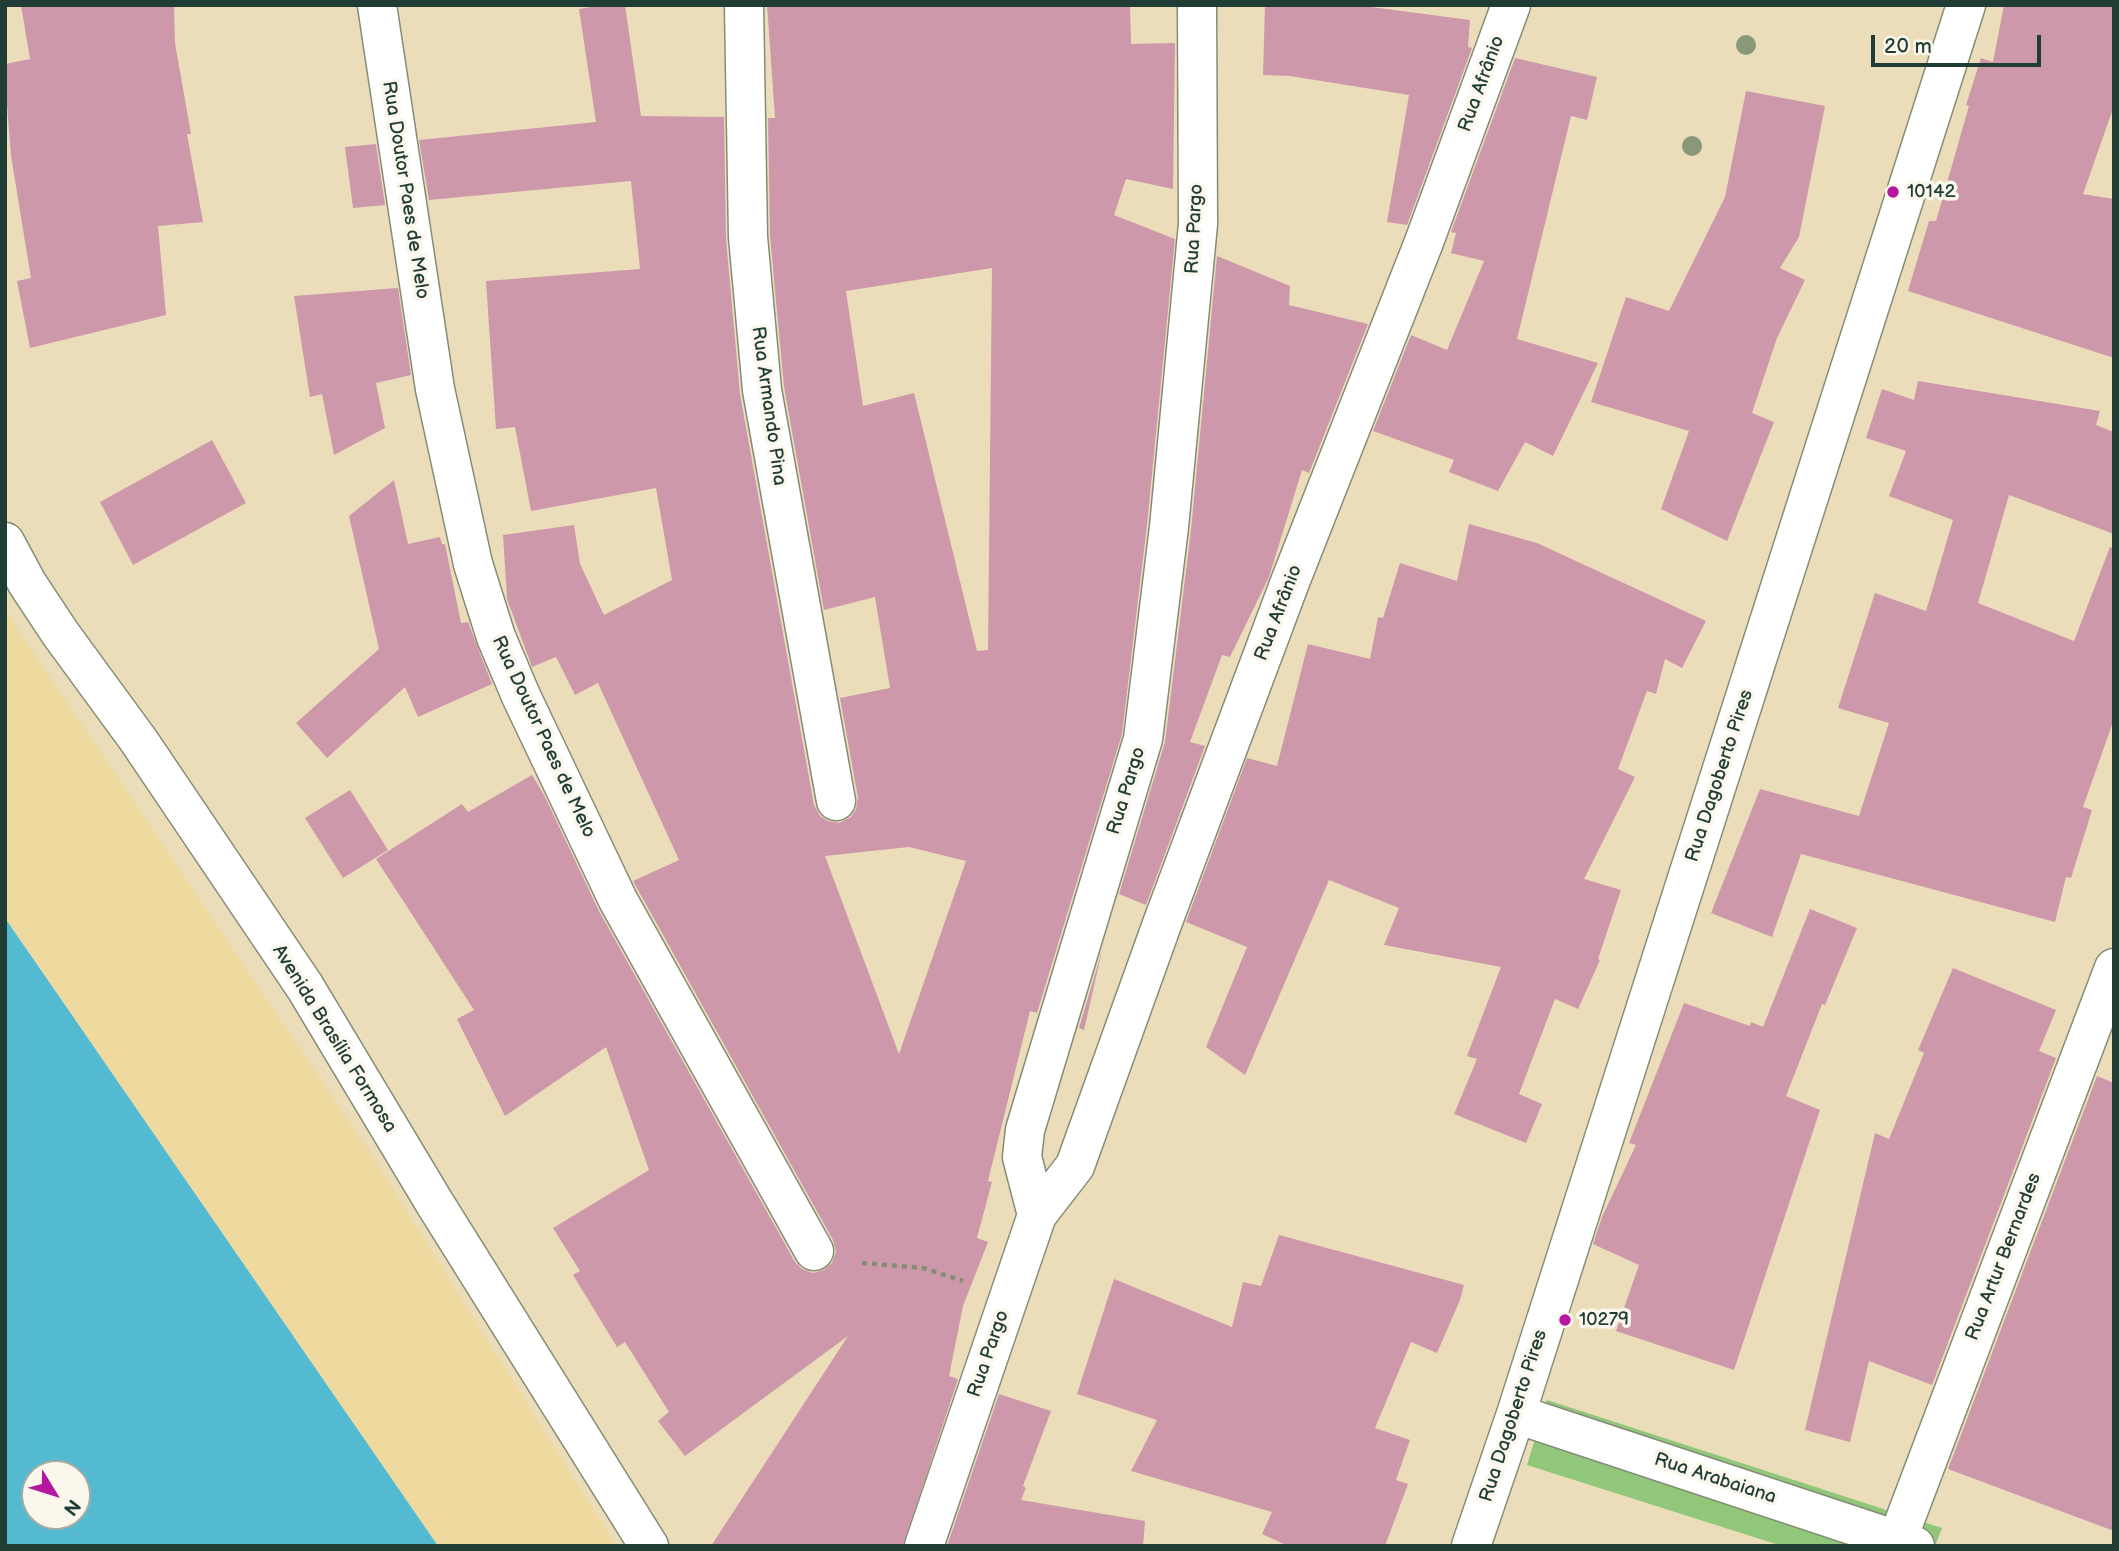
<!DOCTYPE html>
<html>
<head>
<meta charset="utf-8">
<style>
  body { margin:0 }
  #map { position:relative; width:2119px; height:1551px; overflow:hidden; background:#ebddb9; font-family:"Balsamiq Sans",sans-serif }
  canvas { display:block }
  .frame { position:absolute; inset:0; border:7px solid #1f3d34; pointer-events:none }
  .north { position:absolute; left:21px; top:1460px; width:70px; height:70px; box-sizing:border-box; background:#fbf7ec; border:2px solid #a3ada2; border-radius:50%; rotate:128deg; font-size:19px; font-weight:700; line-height:28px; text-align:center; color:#1f3d34 }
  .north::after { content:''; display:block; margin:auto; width:24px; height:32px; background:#b5179e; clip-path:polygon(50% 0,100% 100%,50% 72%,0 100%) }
  .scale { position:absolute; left:1871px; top:35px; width:170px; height:32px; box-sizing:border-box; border:4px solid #1f3d34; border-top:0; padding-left:9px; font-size:21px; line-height:24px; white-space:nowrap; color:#1f3d34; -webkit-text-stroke:5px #fbf7ec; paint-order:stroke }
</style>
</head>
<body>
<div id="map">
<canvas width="2119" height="1551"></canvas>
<div class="frame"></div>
<div class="north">N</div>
<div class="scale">20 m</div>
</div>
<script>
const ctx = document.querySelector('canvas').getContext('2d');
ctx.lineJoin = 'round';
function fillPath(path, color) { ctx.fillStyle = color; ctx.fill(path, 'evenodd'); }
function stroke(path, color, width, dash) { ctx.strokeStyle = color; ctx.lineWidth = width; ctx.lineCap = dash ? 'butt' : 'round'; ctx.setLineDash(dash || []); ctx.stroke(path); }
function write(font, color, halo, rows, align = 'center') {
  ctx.font = font + ' "Balsamiq Sans",sans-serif'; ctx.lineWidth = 7; ctx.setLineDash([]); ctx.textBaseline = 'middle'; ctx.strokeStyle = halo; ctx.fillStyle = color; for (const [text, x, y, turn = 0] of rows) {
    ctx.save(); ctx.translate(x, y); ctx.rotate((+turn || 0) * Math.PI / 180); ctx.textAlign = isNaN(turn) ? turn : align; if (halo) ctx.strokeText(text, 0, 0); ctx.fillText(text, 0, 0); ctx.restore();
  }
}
const green = new Path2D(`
  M1547,1400L1942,1528L1935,1546H1782L1527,1465Z`);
const sand = new Path2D(`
  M5,610L367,1148L616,1546H438L5,917Z`);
const water = new Path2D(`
  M5,918L438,1546H5ZM35,1474H77V1516H35Z`);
const building = new Path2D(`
  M21,5H174L175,43L191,134H187L203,222L158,226L166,315L30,348L17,281L31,278L11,156L5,78V64L30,59Z
  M603,5H625L641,116L724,117L726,239L740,394L814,805L820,816L828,821L839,823L851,817L856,809L858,798L840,698L890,688L875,597L824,610L784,387L770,236L768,118H775L767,5H1130L1131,44L1175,43L1173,189L1126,179L1114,215L1175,239L1147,525L1122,734L1037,1013L1030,1011L988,1181L992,1182L977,1238L988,1242L963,1306L949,1376L958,1379L903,1546H711L848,1336L685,1456L658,1421L669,1412L625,1342L617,1347L573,1275L580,1271L553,1228L649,1170L606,1047L505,1116L457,1019L474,1010L376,859L462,804L468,812L532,775L544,795L599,911L795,1262L802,1269L813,1273L824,1270L832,1263L836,1252L833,1240L633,881L679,860L598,683L575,695L556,657L532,667L507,599L503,535L574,525L580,564L604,615L672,580L656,488L531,511L515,427L496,429L486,281L640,269L631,181L429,200L419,140L596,122L579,9ZM992,268L988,650L977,651L914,393L863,406L846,291ZM909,847L966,861L899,1054L825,856Z
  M1265,5H1356L1470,20L1468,47L1472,48L1407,225L1387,222L1409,95L1290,76L1263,75Z
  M2004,5H2114V106L2083,194L2114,199V358L1908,291L1929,221H1936L1969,106L1966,105L1981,58L1993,62Z
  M1515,58L1597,77L1587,120L1571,116L1517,339L1598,363L1553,456L1525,442L1498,491L1449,472L1454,460L1373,431L1411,335L1447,350L1484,261L1451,253L1456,233L1451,232Z
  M1746,91L1825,106L1799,237L1780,268L1805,280L1777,338L1752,413L1774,422L1727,541L1661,509L1689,431L1591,402L1626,297L1669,311L1725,197Z
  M376,144L385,205L353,208L345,147Z
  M1217,256L1290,286L1289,305L1368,324L1309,473L1302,470L1269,577L1230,657L1222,655L1190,742L1205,746L1146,905L1119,894L1165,742L1191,530Z
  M398,288L411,375L376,383L385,428L334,455L322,394L310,397L294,296Z
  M1918,381L2100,411L2096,425L2114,432V534L2009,495L1978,603L2074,641L2110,547L2114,548V719L2083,807L2092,810L2071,878L2066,877L2055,922L1801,854L1772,937L1711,913L1760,789L1859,816L1889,723L1838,708L1875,593L1926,611L1953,520L1889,496L1906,451L1866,438L1882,389L1914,400Z
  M212,440L246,503L133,565L100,502Z
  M394,480L408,544L440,537L442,544H445L461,623L468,622L492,684L418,717L405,687L327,758L296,723L379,649L349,516Z
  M1469,524L1537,543L1706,621L1682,668L1665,659L1656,694L1647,691L1618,769L1635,777L1584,879L1621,890L1598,959L1600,960L1578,1009L1555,999L1519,1094L1542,1104L1526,1143L1454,1114L1477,1059L1467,1056L1501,967L1384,945L1399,908L1329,880L1245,1075L1206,1047L1247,947L1186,922L1247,758L1277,766L1308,644L1370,659L1378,617L1383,618L1400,563L1457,581Z
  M350,790L388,850L343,878L305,818Z
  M1810,909L1857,928L1825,1005L1822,1004L1786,1096L1820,1110L1734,1370L1616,1331L1639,1265L1593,1244L1602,1217L1636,1145L1629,1143L1684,1003L1750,1026L1751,1022L1763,1027Z
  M1102,951L1084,1030L1079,1028Z
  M1953,968L2056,1010L2039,1051L2056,1058L1932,1385L1869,1361L1850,1442L1805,1430L1875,1133L1889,1139L1924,1053L1918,1050Z
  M2097,1076L2114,1083V1531L1948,1469Z
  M1279,1235L1464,1285L1460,1300L1437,1353L1411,1342L1375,1428L1410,1440L1396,1480L1408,1484L1385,1546H1288L1262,1534L1272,1512L1131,1471L1157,1420L1077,1394L1114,1279L1232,1327L1243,1282L1261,1286Z
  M999,1394L1051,1411L1023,1486L1026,1488L1021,1500L1145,1521L1143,1546H947Z`);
const path = new Path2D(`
  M862,1263L923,1268L963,1281`);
const minor = new Path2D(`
  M377,5L435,389L473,564L496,637L521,696L618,900L814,1251
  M744,5L748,237L762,390L836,801
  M5,542L27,583L60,633L139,741L305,987L434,1202L649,1546
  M1037,1215L1075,1166L1162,924L1290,582L1424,242L1511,5
  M1516,1414L1915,1546
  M924,1546L1037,1215L1022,1157L1025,1130L1143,739L1169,527L1198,224L1197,5
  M1471,1546L1516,1414L1966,5
  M1895,1546L2114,968`);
const trees = [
  [1746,45],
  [1692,146]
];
const markers = [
  [1893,192,7,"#b5179e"],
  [1565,1320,7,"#b5179e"]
];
const streetNames = [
  ["Rua Afrânio",1482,84,-70],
  ["Rua Doutor Paes de Melo",405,190,81],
  ["Rua Pargo",1195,229,-87],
  ["Rua Armando Pina",768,406,82],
  ["Rua Afrânio",1279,613,-69],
  ["Rua Doutor Paes de Melo",543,737,65],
  ["Rua Dagoberto Pires",1720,776,-72],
  ["Rua Pargo",1127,791,-73],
  ["Avenida Brasília Formosa",334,1039,58],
  ["Rua Artur Bernardes",2004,1257,-69],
  ["Rua Pargo",989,1354,-71],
  ["Rua Dagoberto Pires",1514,1416,-72],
  ["Rua Arabaiana",1715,1479,18]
];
const poiNames = [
  ["10142",1907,192],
  ["10279",1579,1320]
];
fillPath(green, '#90c77a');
fillPath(sand, '#eeda9e');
fillPath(water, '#54bad2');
fillPath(building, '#ce98ab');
stroke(minor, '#858d76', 41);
stroke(path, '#858d76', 4.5, [5, 5]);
stroke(minor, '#fff', 38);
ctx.fillStyle = '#8a987a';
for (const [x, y] of trees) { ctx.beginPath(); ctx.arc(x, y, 10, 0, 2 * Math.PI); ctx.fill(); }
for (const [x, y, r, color] of markers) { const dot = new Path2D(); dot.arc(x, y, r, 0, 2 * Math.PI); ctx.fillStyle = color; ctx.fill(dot); stroke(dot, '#fbf7ec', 2.5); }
write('19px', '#1f3d34', '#fbf7ec', streetNames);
write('19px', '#1f3d34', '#fbf7ec', poiNames, 'left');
</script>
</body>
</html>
